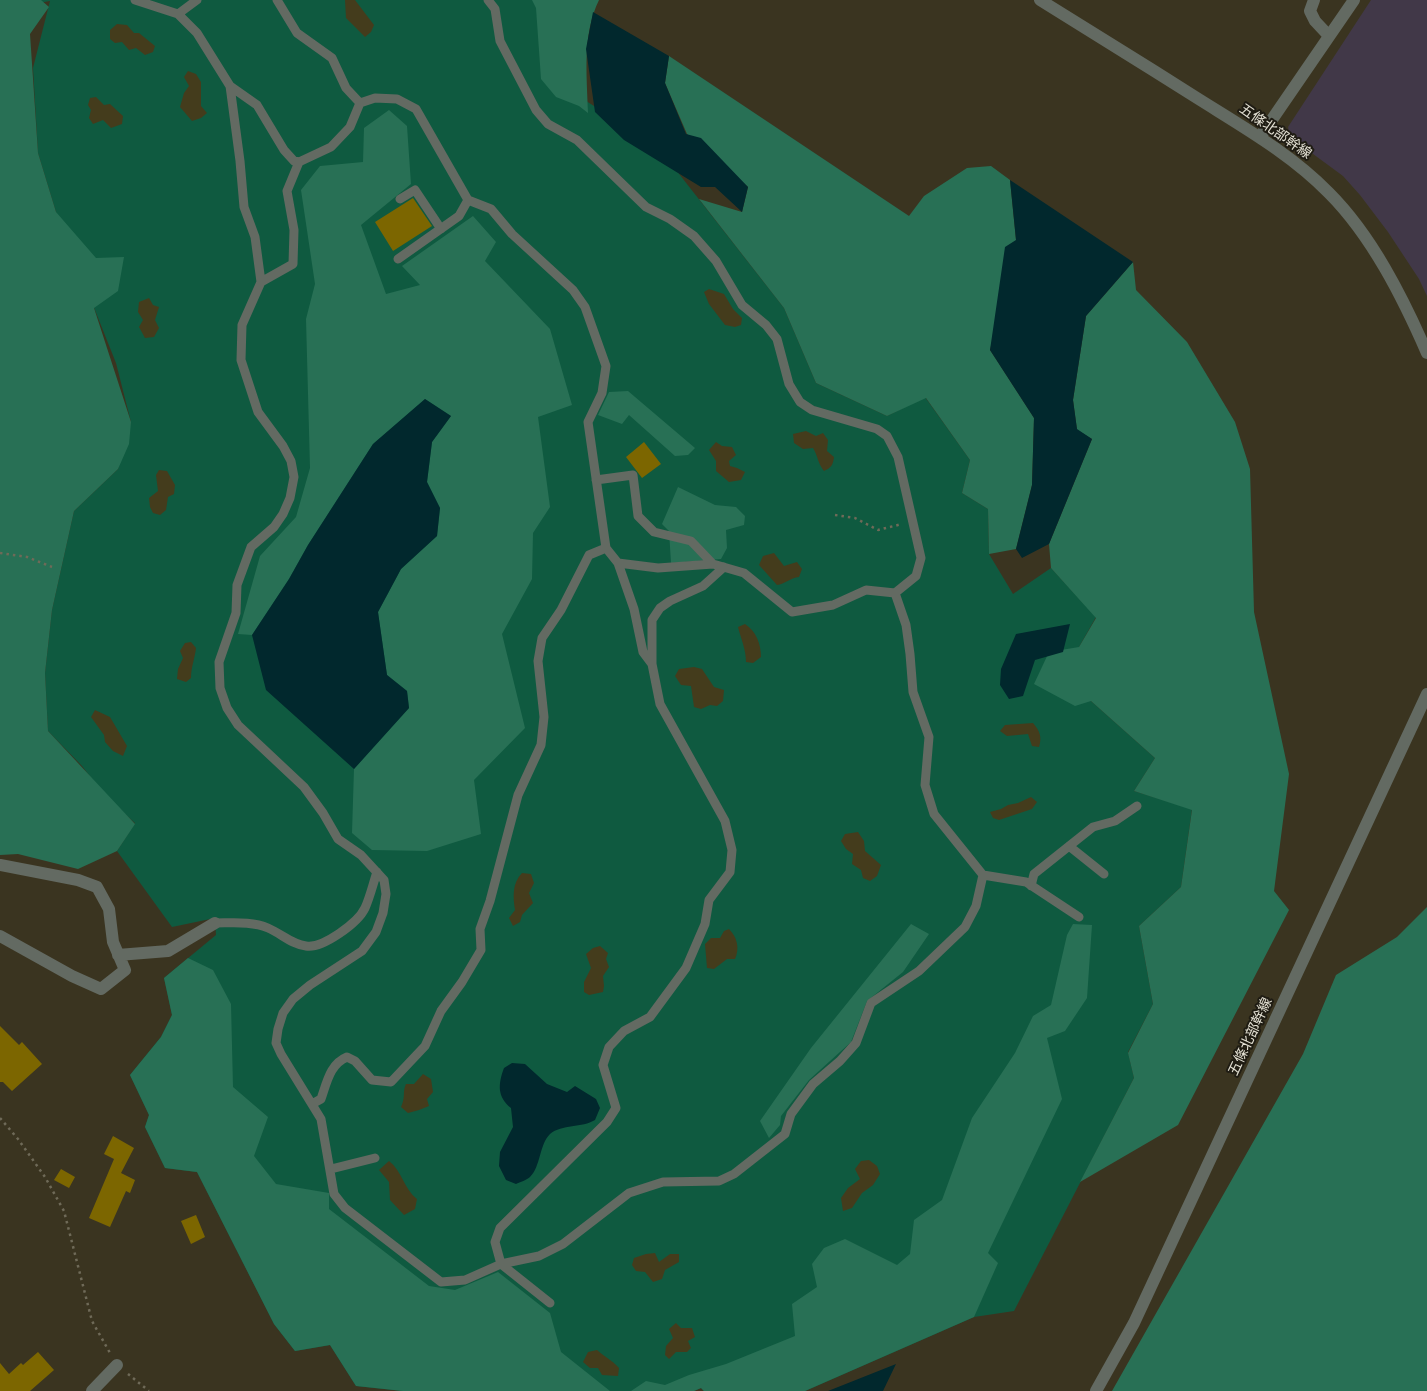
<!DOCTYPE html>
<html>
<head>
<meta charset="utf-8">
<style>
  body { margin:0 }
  canvas { display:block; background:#3a3420 }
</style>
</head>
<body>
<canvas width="1427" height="1391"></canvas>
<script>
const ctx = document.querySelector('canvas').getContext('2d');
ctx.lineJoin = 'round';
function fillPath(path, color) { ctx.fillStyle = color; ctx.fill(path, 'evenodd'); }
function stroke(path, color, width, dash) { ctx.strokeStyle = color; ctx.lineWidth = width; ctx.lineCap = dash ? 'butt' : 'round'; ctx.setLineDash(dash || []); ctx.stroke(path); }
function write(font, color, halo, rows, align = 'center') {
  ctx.font = font + ' Roboto,"Noto Sans JP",sans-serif'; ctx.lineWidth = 4; ctx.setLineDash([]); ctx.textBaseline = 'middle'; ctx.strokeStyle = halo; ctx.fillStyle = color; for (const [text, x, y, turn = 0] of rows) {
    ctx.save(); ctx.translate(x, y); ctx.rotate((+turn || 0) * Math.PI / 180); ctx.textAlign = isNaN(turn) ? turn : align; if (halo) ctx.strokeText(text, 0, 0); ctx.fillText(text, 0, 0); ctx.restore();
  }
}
const education = new Path2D(`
  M1371,0H1427V296L1419,279L1388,232L1360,195L1343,176L1290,137L1288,127Z`);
const green = new Path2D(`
  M0,0H556L569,90L658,147L784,308L816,383L887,416L925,397L970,460L962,493L988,509L989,554L1013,594L1051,568L1096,617L1079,647L1091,701L1155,758L1134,791L1192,809L1181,887L1139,926L1153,1004L1128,1052L1134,1078L1014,1311L974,1317L805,1391H704L701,1388L694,1391H403L356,1386L330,1345L295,1351L274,1324L197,1172L165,1168L145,1127L149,1115L130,1075L161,1037L172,1015L164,978L216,935L215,918L172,927L117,851L135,823L105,796L82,766L48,731L45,673L52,610L74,511L118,469L131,422L116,363L56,212L38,153L33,68L50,1L33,4Z`);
const forest = new Path2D(`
  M0,0H41L49,7L30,34L38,153L56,212L96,258L124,257L118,291L94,308L131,422L129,444L118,469L74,511L52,610L45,673L48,731L135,824L117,851L78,869L18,854L0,855Z
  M532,0H599C582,35 587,75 588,113L579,106L556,97L541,79L536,8Z
  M669,56L909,216L924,196L967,168L991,166L1010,180L1016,240L990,350L1034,418L1032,485L1016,549L989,554L988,509L962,493L970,460L926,398L887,416L816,383L784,308L699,199L742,212L748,187L687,134L665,83Z
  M389,110L407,126L411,184L361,225L386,294L420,285L402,266L473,216L496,242L485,261L550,329L572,405L538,417L550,507L533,533L532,579L502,634L525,728L474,780L481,834L427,851L372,850L352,833L354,769L409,708L407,691L387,675L378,612L401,569L437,536L440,508L427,482L432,442L451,416L425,399L373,444L308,545L289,579L252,635L238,634L260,556L296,517L310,468L306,319L315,284L301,190L320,166L363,162L364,128Z
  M1133,262L1136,290L1187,342L1235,422L1250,469L1254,612L1289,774L1274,891L1289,910L1178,1125L1080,1182L1134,1078L1128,1053L1153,1004L1139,926L1181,887L1192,810L1134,791L1155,758L1091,701L1075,706L1034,684L1049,652L1079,647L1096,618L1051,568L1049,544L1092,439L1077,430L1073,400L1086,316Z
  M628,391L695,448L688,455L675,456L629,415L622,424L598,415L609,392Z
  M678,487L715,505L736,507L745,516L744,525L726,530L727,548L721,559L671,563L669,531L662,524Z
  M1427,907V1391H1112L1303,1054L1336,975L1397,937Z
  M911,924L929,934L903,972L867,1001L851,1042L809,1080L781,1116L780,1125L769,1138L760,1121L811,1048Z
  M1073,924L1092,925L1087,998L1065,1031L1047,1038L1062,1099L988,1253L998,1263L974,1317L805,1391H704L701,1388L694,1391H631L646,1381L665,1385L689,1375L726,1364L795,1336L792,1304L817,1287L812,1264L824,1248L845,1239L897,1265L910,1254L914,1220L942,1200L972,1118L1015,1053L1033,1016L1051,1005L1067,935Z
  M188,958L213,970L231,1004L233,1087L268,1117L254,1156L276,1184L329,1193V1209L429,1286L455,1290L498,1272L550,1313L561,1352L610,1391H403L356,1386L330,1345L295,1351L274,1324L197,1172L165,1168L145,1127L149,1115L130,1075L161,1037L172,1015L164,978Z`);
const sand = new Path2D(`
  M345,0H355L374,25L371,32L365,37L346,18Z
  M117,24L127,25L134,33H139L155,46L153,52L145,55L136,48L129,50L122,42L115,43L110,39V30Z
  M188,71L196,74L201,82V106L207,113L201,118L192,121L180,107L184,93L189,86L184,77Z
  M96,97L104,105L110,104L123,116L122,124L111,128L103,120L93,124L89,118L91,110L88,105L90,98Z
  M709,289L724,294L733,309L742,318L741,325L735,327L725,325L709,304L704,292Z
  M149,298L153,305L159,307L155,320L159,328L154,337L145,338L139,327L143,320L138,312L139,302Z
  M806,431L816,436L823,433L828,440L827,451L834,457C833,465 831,468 824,471C818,464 818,456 813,448L803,449L794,443L793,434Z
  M716,442L722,446L732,447L736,455L729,461L730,466L737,468L745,472L741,480L729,482L716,471V461L709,450Z
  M159,470L167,471L175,485L174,494L168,497L166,510L160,515L153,513L150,507L149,498L158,491L156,475Z
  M774,553L784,566L797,562L802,569L799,577C790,578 785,584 777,585L759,565L763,556Z
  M745,624C756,631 761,644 761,657L753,663L746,662C746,649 741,639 738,627Z
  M191,642L196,648C195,658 191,667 191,678L186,682L177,679L178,669L183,658L180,651L185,643Z
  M694,667L702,669L714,687L724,690L723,701L717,706L710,705L701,709L694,707L691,686L681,685L675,676L679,669Z
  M95,710L110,717L127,746L123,756L113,751L105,742L104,735L91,717Z
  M1033,723C1040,731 1042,737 1039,747L1032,746L1028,734L1007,736L1000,731L1005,725Z
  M1031,797L1037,802L1032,809L999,820L993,818L990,812L1001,809L1008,805L1018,803Z
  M858,832L864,841L865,851L881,865L877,876L870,881L863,878L861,870L852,864L853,854L846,849L841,841L845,834Z
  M522,873L531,874L534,883L529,893L533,903L522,915L520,922L513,926L509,918L515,910C513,897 512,883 522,873Z
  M729,929C737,937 740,948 735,959H727L714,969L707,968L705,944L711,938H720L724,931Z
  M600,946L608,953L606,959L609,967L603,976L604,986L603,992L589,995L584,992V982L591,968L586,954L593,948Z
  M423,1074L431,1079L433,1092L427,1099L429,1106L419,1110L408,1113L401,1107C406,1096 402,1093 406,1084H414Z
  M869,1160L877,1166L880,1174L873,1185L862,1193L852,1208L843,1211L841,1198L848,1188L860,1179L855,1169L861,1161Z
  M389,1161C402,1171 404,1189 417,1199L415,1209L404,1215L390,1200L389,1182L379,1170Z
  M655,1253L659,1262L670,1254H679V1262L665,1270L662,1279L653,1282L645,1272L636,1271L632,1265L634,1258L646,1254Z
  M676,1323L681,1328H692L695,1337L688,1341L691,1348L687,1352H676L669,1359L665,1355L666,1346L673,1338L669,1329Z
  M597,1350C605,1357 612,1360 619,1368L618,1376L602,1375L598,1368H590L583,1362L588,1352Z`);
const water = new Path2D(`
  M593,12L669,56L665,83L686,134L701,138L748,187L742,212L715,187H701L624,140L595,112L586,49Z
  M1010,180L1133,262L1086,316L1073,400L1077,429L1092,439L1049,544L1022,558L1016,549L1032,485L1034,418L990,350L1005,247L1016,240Z
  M425,399L451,416L432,442L427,482L440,508L437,536L401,569L378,612L387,675L407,691L409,708L354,769L266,690L252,635L289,579L308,545L373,444Z
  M1070,624L1063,652L1035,660L1023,696L1009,699L1000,685L1001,669L1016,634Z
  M512,1063L525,1064L547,1084L567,1092L575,1086L596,1099L600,1108L595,1120C582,1128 562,1124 550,1134C539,1145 541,1166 530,1177C527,1180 520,1182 516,1184L506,1180L499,1166L500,1152L513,1127L511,1108C497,1097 498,1084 504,1068Z
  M896,1364L883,1391H828Z`);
const building = new Path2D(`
  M413,198L432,226L393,251L375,222Z
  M644,442L661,464L642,478L626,457Z
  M0,1026L19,1045L22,1042L42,1064L12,1091L3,1082H0Z
  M113,1136L134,1148L121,1173L135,1180L130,1193L126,1191L110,1227L89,1218L114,1159L104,1154Z
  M61,1169L75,1177L69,1188L54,1180Z
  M196,1215L205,1237L191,1244L181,1221Z
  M38,1352L54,1370L30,1391H0V1363L9,1374L21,1363L23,1365Z`);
const path = new Path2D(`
  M835,515L855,518L878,530L902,524
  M0,553L27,557L52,567
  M0,1118L18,1139L45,1177L64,1211L92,1321L110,1353
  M128,1374L149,1391`);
const service = new Path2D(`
  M135,0L178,14L197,33L230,86L257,105L284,150L294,161L299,162
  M277,0L297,33L332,58L346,88L360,103L375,98L397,99L416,109L468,200L491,209L512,234L573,290L585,307L606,366L602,393L588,422L606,548L618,563L658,568L713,564L744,573L792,612L833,605L866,590L895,593L906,625L910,654L913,692L929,737L925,785L934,814L983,875L1026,882L1079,917
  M488,0L495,9L500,41L536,110L548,124L577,140L646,207L670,219L694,236L716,261L742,305L766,325L777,339L789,384L800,402L812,410L877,429L887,436L898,457L921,558L916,576L895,593
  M178,14L197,0
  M230,86L240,161L244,207L255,237L261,282
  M360,103L350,127L331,147L299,162L287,191L294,230L293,264L261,282L242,325L241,360L258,412L283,446L291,461L294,477L290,498L283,514L274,527L251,547L237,585L236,613L219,662L220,688L227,708L238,725L304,787L323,813L338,839L361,855L384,880L386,894L383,913L376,932L362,951L310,985L293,999L283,1013L278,1029L276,1043L281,1054L321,1119L334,1194L345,1208L441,1282L465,1280L501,1264L539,1256L563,1244L629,1193L663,1182L719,1181L734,1174L785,1134L791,1114L813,1084L840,1061L856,1043L871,1003L919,971L965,927L976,906L983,875
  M400,199L415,190L441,229
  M398,259L459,216L468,200
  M596,480L633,475L638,516L654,532L691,541L713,564
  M652,664V620L660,608L670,601L703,586L724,567
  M1069,846L1104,874
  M1031,886L1034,874L1093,827L1115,821L1137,806
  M215,923C233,923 252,921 268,928C282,934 291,944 306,946C322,949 358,923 365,908C370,897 373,884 377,872
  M312,1104L321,1099C327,1082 330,1064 347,1057L355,1061L372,1080L391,1082L425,1046L441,1011L462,982L481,950L480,929L490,901L518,795L541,745L544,717L538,661L542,638L561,610L589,555L606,548
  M331,1169L375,1158
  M550,1303L501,1264L495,1242L500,1228L607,1122L616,1108L603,1065L609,1047L624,1031L650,1017L686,968L705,924L709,900L730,872L732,850L725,821L660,704L652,664L643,652L634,609L618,563`);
const minor = new Path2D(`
  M1314,0L1310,11L1315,21L1329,36
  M1260,137L1354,0
  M0,865L78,880L97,887L109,909L113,942L125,970L101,989L72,976L0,936
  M118,955L168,951L215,923
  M92,1391L117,1365`);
const tertiary = new Path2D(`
  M1040,0C1093,33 1145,65 1197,98C1243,127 1291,154 1329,193C1372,236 1403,298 1427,353
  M1096,1391L1134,1323L1427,694`);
const streetNames = [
  ["五條北部幹線",1275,132,35],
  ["五條北部幹線",1251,1037,-65]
];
fillPath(education, '#413848');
fillPath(green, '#0f5a40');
fillPath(forest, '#287055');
fillPath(sand, '#443c1c');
fillPath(water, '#01282d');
fillPath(building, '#7c6600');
stroke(path, '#6f6a58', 2.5, [2.5, 4]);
stroke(service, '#636a62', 9);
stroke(minor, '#636a62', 12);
stroke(tertiary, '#636a62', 12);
write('14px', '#e4e1d4', '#1f1c13', streetNames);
</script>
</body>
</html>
